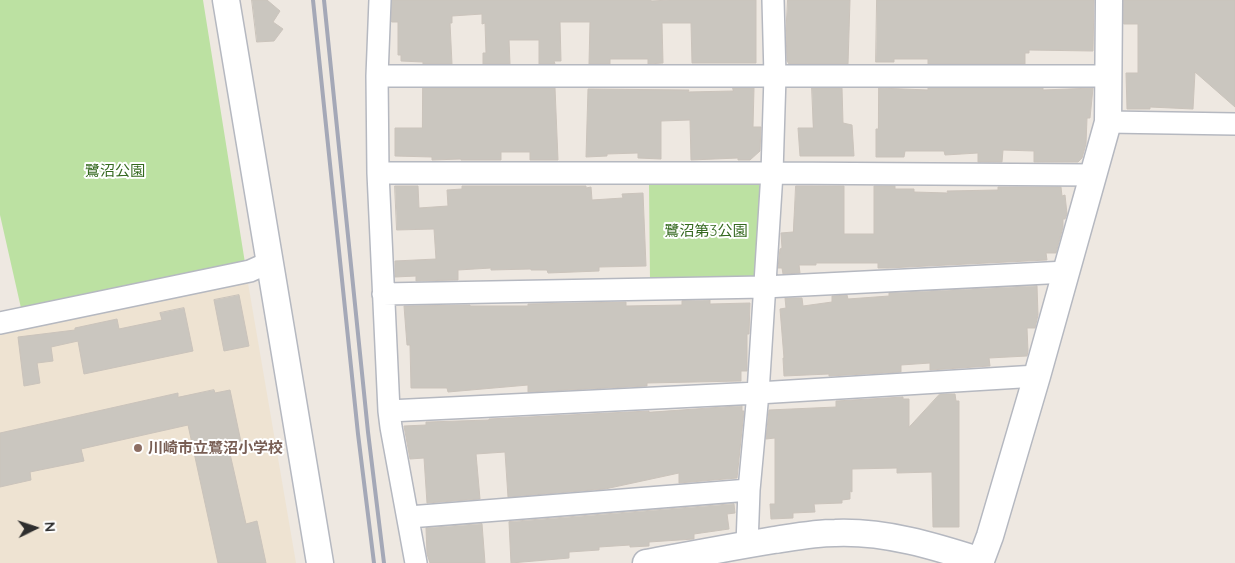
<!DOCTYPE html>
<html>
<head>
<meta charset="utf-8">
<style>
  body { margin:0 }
  #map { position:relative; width:1235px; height:563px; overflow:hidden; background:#eee8e1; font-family:Quicksand,sans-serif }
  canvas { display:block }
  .north { position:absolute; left:10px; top:503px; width:50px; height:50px; -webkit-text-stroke:4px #fff; paint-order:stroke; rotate:86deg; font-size:14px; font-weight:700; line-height:20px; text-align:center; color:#2e2e2e }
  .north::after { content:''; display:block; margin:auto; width:18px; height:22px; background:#2e2e2e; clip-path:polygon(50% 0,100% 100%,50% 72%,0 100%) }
</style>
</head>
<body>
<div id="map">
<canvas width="1235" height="563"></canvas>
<div class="north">N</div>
</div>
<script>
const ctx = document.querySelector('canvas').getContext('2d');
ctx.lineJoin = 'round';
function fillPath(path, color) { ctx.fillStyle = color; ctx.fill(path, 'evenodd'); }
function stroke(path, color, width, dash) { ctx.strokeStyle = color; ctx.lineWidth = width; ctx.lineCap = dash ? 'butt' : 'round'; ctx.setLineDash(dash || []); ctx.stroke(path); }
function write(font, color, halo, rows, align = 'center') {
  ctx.font = font + ' Quicksand,"Noto Sans JP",sans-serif'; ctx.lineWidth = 4; ctx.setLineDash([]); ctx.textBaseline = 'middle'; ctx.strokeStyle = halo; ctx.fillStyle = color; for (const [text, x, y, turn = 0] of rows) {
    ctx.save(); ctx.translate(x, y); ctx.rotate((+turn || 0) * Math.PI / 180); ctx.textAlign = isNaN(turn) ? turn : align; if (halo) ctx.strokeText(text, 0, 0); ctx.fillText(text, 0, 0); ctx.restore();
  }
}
const education = new Path2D(`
  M248,283L296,563H0V334Z`);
const green = new Path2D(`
  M0,0H203L245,263L21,308L0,215Z
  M756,182L764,190L760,267L753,277L650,280L649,183Z`);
const building = new Path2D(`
  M252,0H267L280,11L273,22L283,29L274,41L257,42Z
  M392,0H651V1L670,0H756V63H692L691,23H662L663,63L648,64V59H610V64H589L590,22H560L561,61H554L555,64H539V40H509L510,64H483V53H486L485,23L482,24V14L452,16V23H450L452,64H423V62L401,61V55H398V22H392Z
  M788,0H850L848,64H789L787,61L786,30Z
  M877,0H1094L1093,51L1029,50V53H1025V64H928V59H894V62H876Z
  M1124,0H1235V107L1195,72L1193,109L1150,107V109H1127L1126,73H1138V24H1124Z
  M423,88H555L558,160H530V152H501V160H461V159L432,160V157L395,156V128H422Z
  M733,88H754L753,127H761L760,151L750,160H738V158L691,160L690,120L661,121V159L638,158V153L607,154V156L586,157L588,89L689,90L688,92L733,91Z
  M812,88H842L843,123L852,125L854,156H800L798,128H813Z
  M879,88L928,90V88H1043V90L1093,88L1090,118H1087L1086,144L1082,158L1078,162H1034V151L1003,150L1002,162H978V153L945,155L944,151H905L904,157H876V129H878Z
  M395,186H418L419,208L448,206L447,190L462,189V186H586V188L591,187L592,200L623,198L622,194L643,193L646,266L599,267V271L548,273L547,270H531V269L491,270V268L458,270V280L416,281V276L395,277V261L436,259L434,229L397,230Z
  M796,186H844V234H874V186H895V189H914V192L948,193L947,191L998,190V187H1061L1062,196L1065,195L1067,214L1065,219H1063V227L1056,253H1046L1047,260L888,268H878V263H816V265H799L800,273L783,274L782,268H778L780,249L782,248L781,233L793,232Z
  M1037,286L1038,315L1035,328H1027L1028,351L1027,356L989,358L990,366L930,370V363L901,365V372L829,376V374L784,376L783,358H784L780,309L786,308L785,298H802L803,306L832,302V296L847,295L848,299L889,296V293Z
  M239,295L249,346L224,351L214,300Z
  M710,300V304L750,303L749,334H747V371H741V381L647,383V386L528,392V385L448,392L447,388H411L410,345H407L404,306L470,305V306H528V304L626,302V306L682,305V301Z
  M184,308L193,351L84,374L78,341L51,347L53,361L37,363L40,383L24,386L18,337L75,330V328L117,319L119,329L162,320L160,313Z
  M214,390L215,393L230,390L241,442L228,445L246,524L257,521L266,563H218L188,425L81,449L84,461L30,472L31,480L0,487V433L178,393V397Z
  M940,394H955L956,401H959V527H933L932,472L897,473V468L852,469V492L850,491V499L842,500V503L814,504L815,512L793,513V518L771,519L770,504H775V438L766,439L769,410L836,407V401L903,397V399H909V427Z
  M742,406V411H744L737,478L679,483V473L605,489L508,497L505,452L476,454L480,499L427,503L424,458L410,459L404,426L426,425V422H428L489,420V419L649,411V412Z
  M734,504L735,513L727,514L729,529L694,534V539L649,542V546L630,547V545L599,547V550L569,552V558L511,563L509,522Z
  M482,524L485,563H430L427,554L426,528Z`);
const minor = new Path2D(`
  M380,0L377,76L378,173L389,411L391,427L416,563
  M377,76H1108
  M1108,122L1235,124
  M378,173H772L1094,175
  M383,294L764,287L1067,272
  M0,323L250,271L270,262
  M389,411L758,393L1037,376
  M409,517L749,490
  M747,545L749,490L758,393L772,173L775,76L773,0`);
const tertiary = new Path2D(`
  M226,0L320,563
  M646,563C689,555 731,547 774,540C794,537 815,533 835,533C885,531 934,546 981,561
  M980,563L990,536L1037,376L1108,122L1109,0`);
const rail = new Path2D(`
  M313,0L358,434L374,563
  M324,0L368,432L384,563`);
const markers = [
  [138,448,5,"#8d6e63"]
];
const parkNames = [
  ["鷺沼公園",115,171],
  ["鷺沼第3公園",706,231]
];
const educationNames = [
  ["川崎市立鷺沼小学校",148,448]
];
fillPath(education, '#eee3d2');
fillPath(green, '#bce1a2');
fillPath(building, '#cac6bf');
stroke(building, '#cac3bb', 1);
stroke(minor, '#b5b8c0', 24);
stroke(tertiary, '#b5b8c0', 29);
stroke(minor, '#fff', 21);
stroke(tertiary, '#fff', 26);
stroke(rail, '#a4a8b7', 4);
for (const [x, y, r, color] of markers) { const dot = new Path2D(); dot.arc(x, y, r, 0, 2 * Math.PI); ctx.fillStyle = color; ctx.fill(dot); stroke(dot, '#fff', 2); }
write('15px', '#356920', '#fff', parkNames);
write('bold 15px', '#785e54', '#fff', educationNames, 'left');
</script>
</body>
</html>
